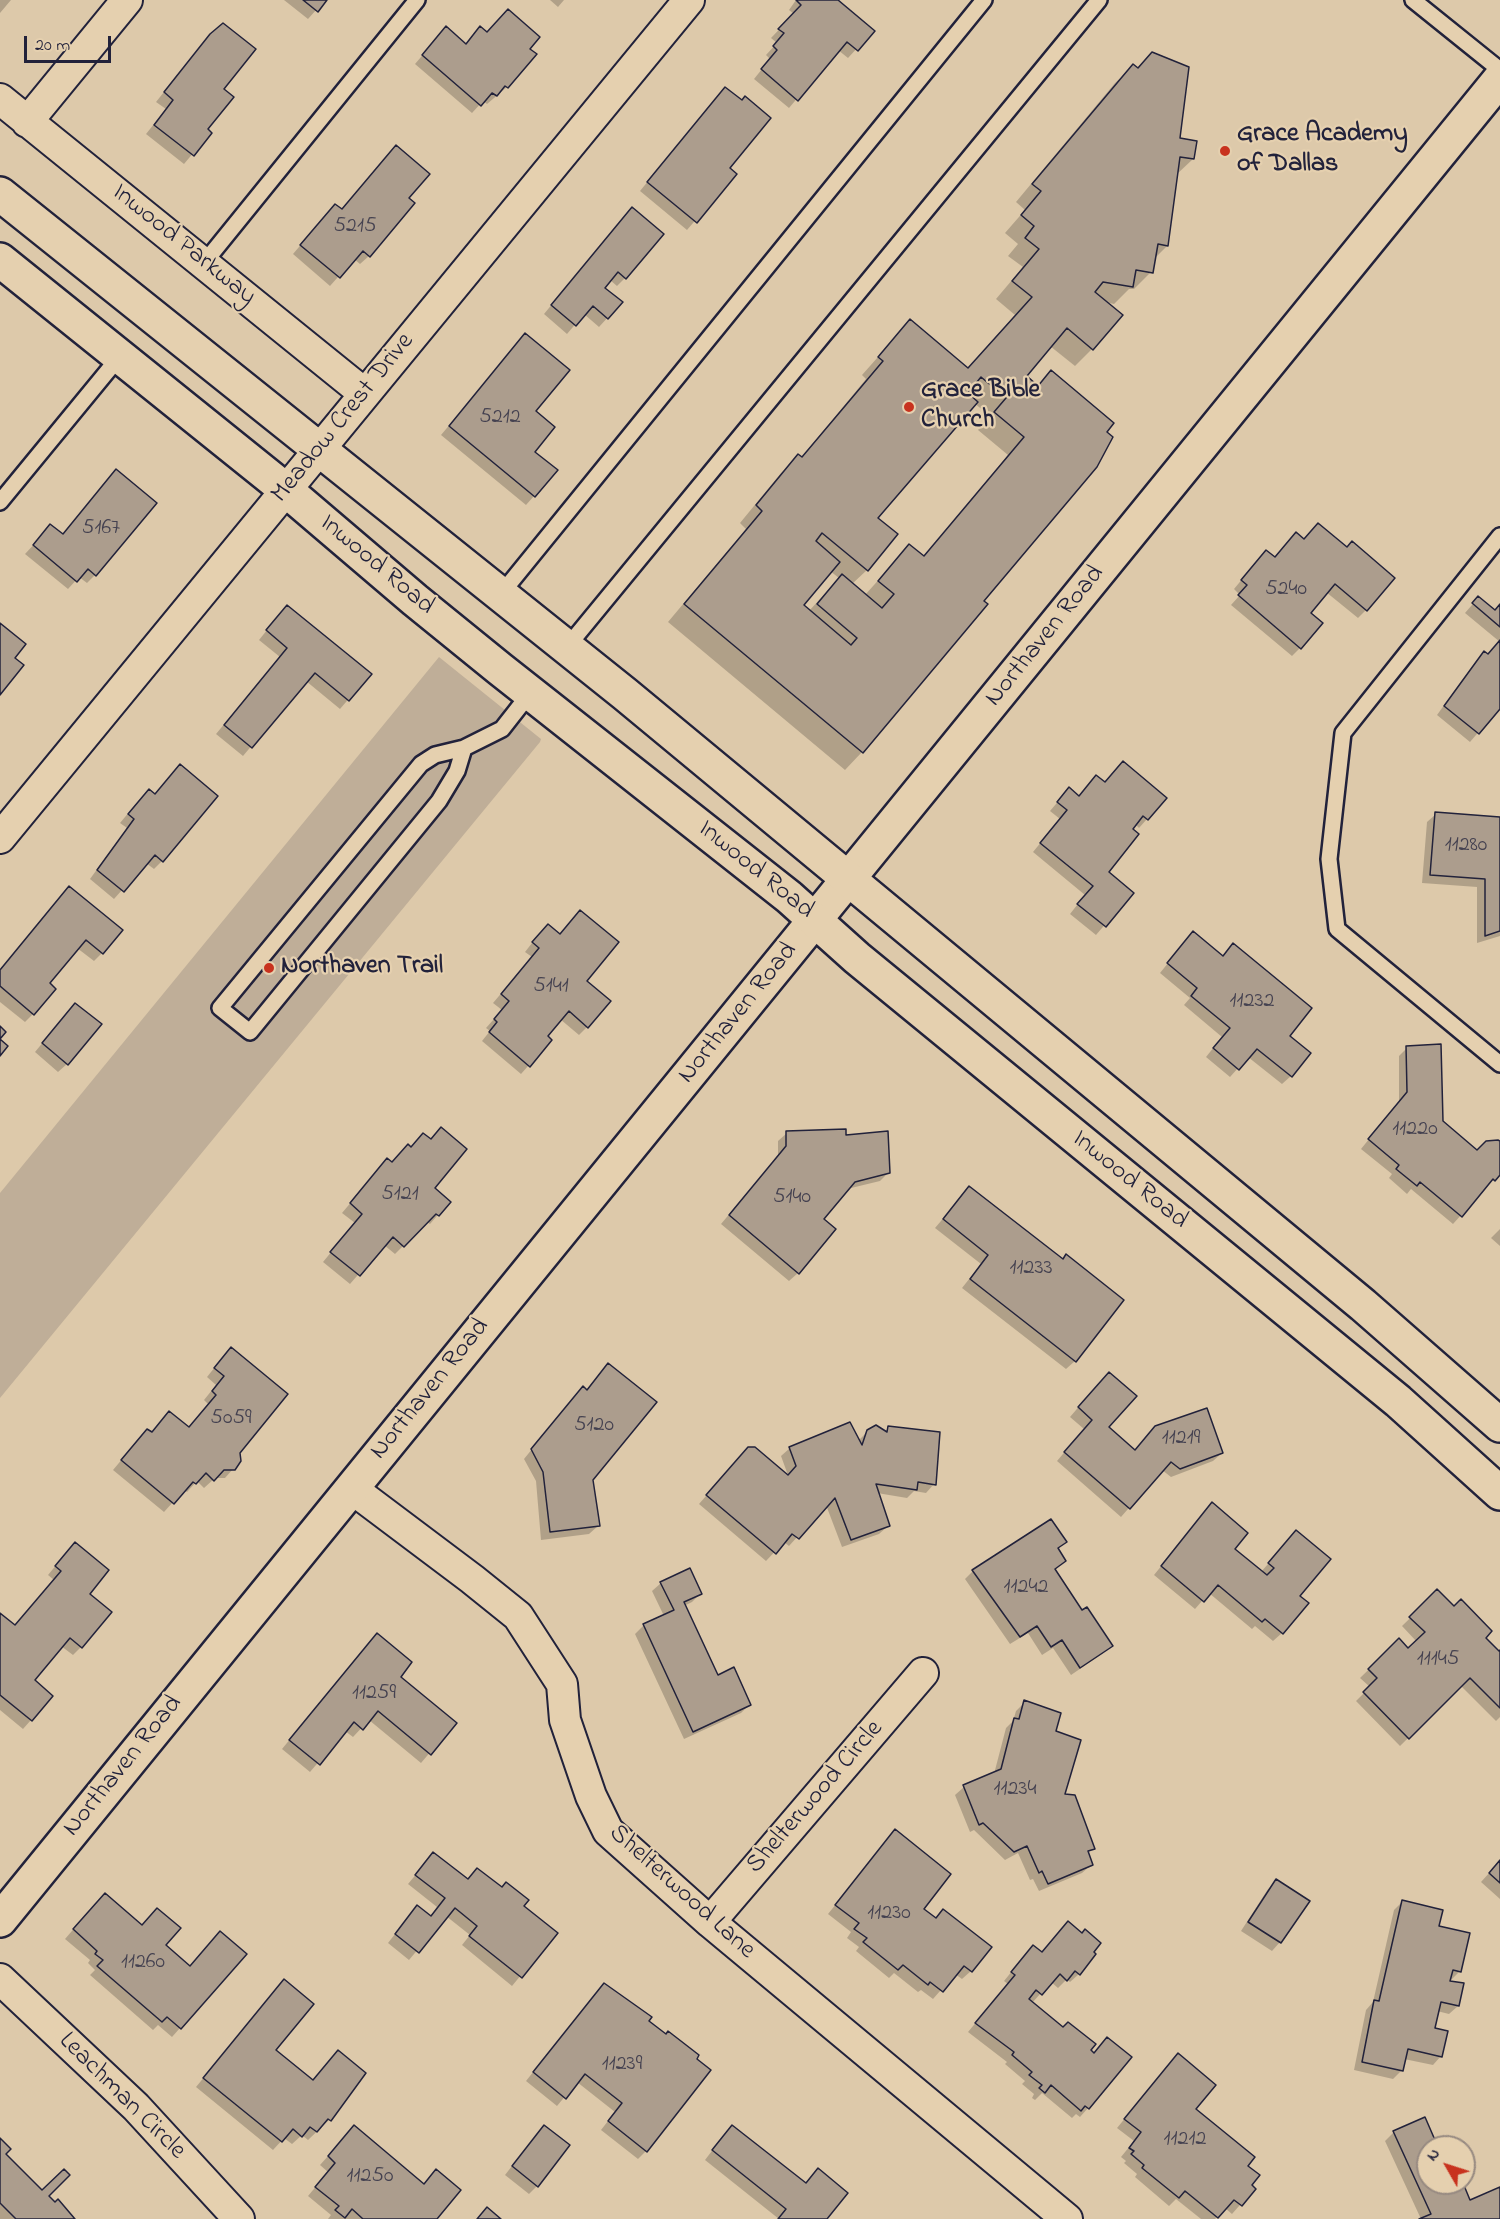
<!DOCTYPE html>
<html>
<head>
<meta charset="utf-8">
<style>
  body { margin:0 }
  #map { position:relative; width:1500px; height:2219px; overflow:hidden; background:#ddc9aa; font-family:"Indie Flower",sans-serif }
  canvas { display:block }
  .north { position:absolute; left:1416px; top:2135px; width:60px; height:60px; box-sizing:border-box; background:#e5d0af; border:2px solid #978a81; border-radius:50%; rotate:309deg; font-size:16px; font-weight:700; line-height:24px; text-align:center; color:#22223b }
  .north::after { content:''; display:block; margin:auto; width:21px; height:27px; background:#c8321e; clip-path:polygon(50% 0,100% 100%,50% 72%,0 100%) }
  .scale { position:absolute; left:24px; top:36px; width:87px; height:27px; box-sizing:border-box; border:3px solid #22223b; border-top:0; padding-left:8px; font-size:18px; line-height:21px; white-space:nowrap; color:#22223b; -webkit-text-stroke:4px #e5d0af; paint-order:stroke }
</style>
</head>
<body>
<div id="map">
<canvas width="1500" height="2219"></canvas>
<div class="north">N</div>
<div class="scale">20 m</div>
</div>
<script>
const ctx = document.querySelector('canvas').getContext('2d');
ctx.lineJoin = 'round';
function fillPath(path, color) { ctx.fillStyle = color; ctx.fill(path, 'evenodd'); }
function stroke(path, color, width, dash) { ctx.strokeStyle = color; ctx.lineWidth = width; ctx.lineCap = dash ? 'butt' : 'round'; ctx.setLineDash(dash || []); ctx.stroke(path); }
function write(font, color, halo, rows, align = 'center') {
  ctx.font = font + ' "Indie Flower",sans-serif'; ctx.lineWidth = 4.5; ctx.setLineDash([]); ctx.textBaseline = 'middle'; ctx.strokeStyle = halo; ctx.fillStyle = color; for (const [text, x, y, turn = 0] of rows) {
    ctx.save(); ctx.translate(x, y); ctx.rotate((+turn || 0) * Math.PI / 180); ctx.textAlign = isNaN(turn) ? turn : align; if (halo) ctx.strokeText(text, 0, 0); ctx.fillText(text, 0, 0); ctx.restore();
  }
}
const green = new Path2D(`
  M439,657L541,739L540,742L0,1398V1193Z`);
const shadow = new Path2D(`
  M0,0H11L0,13Z
  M284,0H325L308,19Z
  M550,0H564L558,7Z
  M796,0H836L873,31L848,58L838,50L789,108L754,79L770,59L766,55L777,43L771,38L794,14L789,10Z
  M480,28L487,34L528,49L507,87L487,104L483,101L472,113L415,64L438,37L465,45Z
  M202,44L222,89L206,129L210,133L184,164L146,134L166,109L156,102Z
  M1152,53L1178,139L1193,159L1176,175L1167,246L1154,259L1151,272L1134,289H1129L1114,304L1105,302L1092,349L1075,366L1050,346L1025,376L1037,387L1051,372L982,601L862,752L845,770L668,622L746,529L740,523L781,473L799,456L801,458L866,379L862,375L910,321L967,369L1015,315L996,299L1023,267L1008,256L1018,244L1005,233L1025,210L1016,202L1115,83L1133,66L1136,69ZM974,403L990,416L978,430L1008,455L923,557L909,546L865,595L852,584L867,570L876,518ZM830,571L839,578L809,611L802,605Z
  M717,97L728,168L735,174L687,230L640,191Z
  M407,198L369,256L360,264L354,259L330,286L293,254L327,214Z
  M624,217L625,278L617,286L610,280L603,288L621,303L599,327L584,314L567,334L544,314Z
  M525,335L534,411L532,452L534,496L526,505L441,435Z
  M51,526L95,575L87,583L79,577L68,589L25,554Z
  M1288,542L1366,610L1358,618L1326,592L1309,613L1300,648L1292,656L1231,605L1240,595L1234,589L1258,560L1266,552L1274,558Z
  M1478,598L1494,612L1500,605V707L1470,742L1437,715L1476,661L1484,653L1488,656L1500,642L1465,613Z
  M279,615L370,674L340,709L306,681L243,756L216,734L280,657L259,640Z
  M1105,784L1147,819L1139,828L1135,824L1107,872L1132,893L1096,935L1070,914L1085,895L1033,852L1060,819L1050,811L1061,798L1078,797Z
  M140,799L162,861L154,869L146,863L114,899L90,879L127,828L120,823Z
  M1436,814L1500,819V936L1477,943V887L1422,883L1427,822Z
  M61,897L102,953L94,961L77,948L48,984L33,1014L25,1022L0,1002V971Z
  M539,934L559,935L585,981L587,1027L579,1035L560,1019L546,1037L529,1065L521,1074L482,1041L490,1031L486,1028L502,1010L493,1003L532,957L525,952Z
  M1185,942L1222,957L1233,945L1291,1076L1282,1084L1248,1057L1230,1077L1206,1057L1222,1037L1184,1005L1190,998L1160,973Z
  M67,1013V1064L58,1072L35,1052Z
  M1407,1048L1441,1122L1477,1152L1500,1144V1172L1453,1224L1411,1189L1407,1194L1389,1178L1392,1174L1361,1149L1399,1102V1056Z
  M787,1133L844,1137L888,1173L880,1181L847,1189L822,1219L798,1273L789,1281L721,1224L778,1156V1141Z
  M379,1169L433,1189L449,1202L430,1224L427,1222L395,1254L384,1245L350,1284L323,1262L355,1223L342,1213Z
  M969,1188L1062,1260L1075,1361L1066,1369L962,1288L981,1264L935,1228Z
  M1500,1229V1246L1491,1238Z
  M223,1357L239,1452L233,1469L225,1478H215L204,1488L197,1481L187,1492L184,1490L164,1512L113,1470L139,1439L151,1434L188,1429L208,1404L204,1400L216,1385L207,1377Z
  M600,1373L592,1480L598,1526L589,1534L541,1540L536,1481L524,1459L574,1397L586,1391Z
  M1100,1382L1107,1428L1134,1451L1222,1453L1213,1461L1171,1477L1162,1470L1121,1517L1057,1461L1084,1429L1070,1417Z
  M888,1428L934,1484L926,1493L914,1491L907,1498L877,1493L888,1526L879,1534L842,1547L826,1505L789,1546L784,1542L766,1561L699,1504L739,1458L789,1478L781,1456L790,1448L858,1441L868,1431L885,1432Z
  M1204,1513L1233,1549L1261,1572L1288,1541L1298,1596L1282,1633L1273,1641L1255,1626L1252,1629L1209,1593L1195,1609L1154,1575Z
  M1065,1542L1057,1550L1064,1561L1054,1571L1082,1612L1111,1646L1102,1654L1071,1675L1053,1648L1042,1655L1028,1633L1010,1644L965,1579L973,1571Z
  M67,1552L81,1647L73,1655L61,1646L33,1681L31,1720L23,1729L0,1710V1615L14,1626L54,1580L48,1575Z
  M661,1583L700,1594L692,1602L684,1606L717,1677L750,1704L741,1713L684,1739L635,1634L644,1625L664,1616L652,1591Z
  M1437,1592L1499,1653L1500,1652V1717L1496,1721L1461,1686L1400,1746L1356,1701L1370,1687L1360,1678L1399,1640L1408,1650L1417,1642L1402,1626Z
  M369,1643L399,1677L455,1723L421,1763L369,1720L353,1737L345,1731L310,1772L282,1749Z
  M1025,1702L1054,1732L1063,1795L1093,1848L1087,1854L1091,1865L1082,1873L1039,1891L1033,1879L1030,1880L1018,1853L1005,1860L974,1830L970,1832L955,1795L964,1787L994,1774L1006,1728L1013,1721L1016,1711Z
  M895,1831L922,1909L971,1971L962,1979L955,1974L933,1999L921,1990L918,1992L894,1973L889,1978L856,1951L859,1947L847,1938L851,1932L828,1914Z
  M433,1854L467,1881L502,1889L556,1933L512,1986L462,1945L470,1935L446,1916L409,1960L388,1943L409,1916L430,1917L437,1907L408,1884Z
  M1500,1861V1899L1481,1882Z
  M1277,1881L1280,1942L1272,1951L1241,1931L1268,1889Z
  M1402,1902L1438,1927L1460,1971L1449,1982L1458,2006L1449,2014L1437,2011L1433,2029L1441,2056L1433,2065L1404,2059L1402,2070L1393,2079L1354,2070L1366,2010L1373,2002L1394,1910Z
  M96,1903L164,1946L180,2028L172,2037L158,2025L153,2030L90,1975L95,1970L88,1963L90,1960L65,1939Z
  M1060,1931L1079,1974L1070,1982L1067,1979L1058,1988L1051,1982L1032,2003L1089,2050L1088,2108L1080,2117L1076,2114L1072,2118L1042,2093L1035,2100L1032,2098L1034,2094L1022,2084L1025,2081L1005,2064L1007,2062L968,2032L1008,1984L1004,1981L1025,1955L1041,1954Z
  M276,1990L274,2050L329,2120L308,2140L302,2135L292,2144L284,2138L273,2150L196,2087Z
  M596,1993L647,2021L646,2151L638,2159L601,2130L615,2112L577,2082L557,2106L526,2081Z
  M1170,2064L1194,2109L1246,2166L1250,2185L1254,2189L1232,2214L1225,2208L1215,2219H1201L1176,2199L1169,2206L1135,2177L1137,2174L1124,2163L1126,2161L1121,2157L1134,2141L1117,2128Z
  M354,2127L435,2219H328L331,2215L308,2196L328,2172L320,2165Z
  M1394,2132L1436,2147H1428V2183H1462L1469,2202L1500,2189V2219H1421L1385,2141Z
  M536,2135L537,2186L529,2194L505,2175Z
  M724,2135L805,2184L818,2170L825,2219H779L705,2160Z
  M0,2140L5,2154L73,2219H0Z`);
const building = new Path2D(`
  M303,0H327L318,12Z
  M796,0H838L875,31L858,51L847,42L798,101L761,69L777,50L773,46L784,33L778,29L801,5Z
  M508,9L540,37L530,49L537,54L508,88L505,86L497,96L492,93L481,106L422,55L446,26L466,44L480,26L487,32Z
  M223,23L256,49L224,89L234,97L208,129L212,133L194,156L154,125L173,100L164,92L210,34Z
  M1152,52L1189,67L1180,138L1197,141L1194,159L1180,157L1168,246L1158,244L1153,273L1136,270L1133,287L1103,282L1095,292L1123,315L1093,350L1067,328L1027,376L1038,386L1051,370L1114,423L1107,432L1113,437L1097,467L984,601L988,604L863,753L684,604L762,511L756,505L798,454L802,457L883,361L878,357L910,319L968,368L1032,297L1012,281L1039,249L1025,238L1034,226L1021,215L1041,191L1032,184L1133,64L1138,68ZM981,377L1006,398L994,412L1024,437L924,556L909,544L878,581L894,594L882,608L842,574L817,604L857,638L851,645L804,605L840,562L816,541L822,533L868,571L898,534L878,518L978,402L968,393Z
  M725,87L742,100L745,96L771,118L730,168L737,174L697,223L647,182Z
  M396,145L430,174L409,198L415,203L370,257L363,251L340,278L300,245L335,204L342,209Z
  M632,207L664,234L626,279L618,272L605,288L623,302L608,319L593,306L576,326L551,305Z
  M525,333L570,370L536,411L555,427L535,452L558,470L535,497L449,426Z
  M116,469L157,503L96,576L88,569L77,582L33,545L50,524L63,534Z
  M1318,523L1347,547L1352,541L1395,578L1367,611L1335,584L1311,613L1323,623L1301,649L1238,595L1247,585L1241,580L1266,550L1275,557L1296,532L1304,539Z
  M1478,596L1495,610L1500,604V627L1472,603Z
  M287,605L372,674L349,701L315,673L252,748L224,725L287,648L266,630Z
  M0,623L26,644L15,658L24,665L0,695Z
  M1500,640V709L1479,734L1444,706L1484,651L1488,654Z
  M1123,761L1167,798L1148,820L1143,816L1133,829L1139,834L1109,872L1134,893L1106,927L1077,904L1093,886L1040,843L1067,810L1057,802L1069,787L1079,796L1096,775L1105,782Z
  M180,764L218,796L163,862L155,855L124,892L97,870L134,819L128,814L149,789L155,794Z
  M1435,812L1500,817V931L1485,936V879L1430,875Z
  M69,886L123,930L103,954L86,940L50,983L56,989L34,1015L0,986V970Z
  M580,910L619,942L587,981L611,1001L588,1028L569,1011L548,1036L552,1040L530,1067L489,1032L497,1022L494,1019L509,1001L501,994L539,948L532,942L548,924L560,934Z
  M1193,931L1223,956L1233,943L1312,1008L1290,1036L1311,1053L1292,1077L1257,1049L1239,1070L1213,1048L1230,1028L1191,996L1197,988L1167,963Z
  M75,1003L102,1024L68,1065L42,1043Z
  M0,1026L6,1032L0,1039L8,1046L0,1056Z
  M1441,1044L1443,1121L1477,1150L1486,1141L1498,1140L1500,1141V1175L1495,1181L1493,1179L1462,1217L1420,1182L1417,1186L1396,1169L1399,1165L1368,1139L1407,1092L1406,1046Z
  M441,1127L467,1149L435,1188L451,1202L439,1216L436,1214L404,1247L393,1237L360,1276L330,1252L362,1214L350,1203L387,1158L392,1162L408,1144L411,1147L423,1133L431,1139Z
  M846,1129V1135L888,1131L890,1173L855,1182L824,1219L836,1229L799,1274L729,1215L786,1146V1131Z
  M969,1186L1063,1259L1066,1254L1124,1300L1076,1362L970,1279L988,1255L943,1219Z
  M231,1347L288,1394L240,1453L241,1461L235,1470H224L214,1481L206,1473L196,1484L193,1482L174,1504L121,1460L147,1429L152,1432L169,1411L189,1427L216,1395L212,1391L224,1376L214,1368Z
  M608,1363L657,1402L593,1480L600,1526L550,1532L543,1472L531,1449L583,1386L587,1390Z
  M1109,1372L1137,1396L1109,1427L1135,1450L1155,1426L1207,1408L1223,1453L1180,1469L1171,1462L1130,1509L1064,1452L1092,1420L1078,1407Z
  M850,1422L862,1445L867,1430L876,1425L887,1432L888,1426L940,1432L936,1485L918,1482L917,1490L876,1484L890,1526L851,1540L835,1498L799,1539L792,1534L776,1554L706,1495L748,1447H755L788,1475L796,1466L789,1447Z
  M1212,1502L1248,1533L1235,1549L1267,1575L1274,1568L1268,1563L1296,1530L1331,1559L1300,1596L1309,1603L1283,1634L1265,1619L1262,1622L1218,1585L1204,1602L1161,1566Z
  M1051,1519L1067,1542L1058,1548L1066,1561L1055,1569L1082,1610L1087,1607L1113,1646L1080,1668L1062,1640L1051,1647L1037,1626L1020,1637L972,1570Z
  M75,1542L109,1570L90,1594L112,1612L82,1648L70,1638L35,1680L53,1696L32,1721L0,1695V1613L15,1625L61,1571L55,1566Z
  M690,1568L702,1594L684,1602L718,1675L734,1667L751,1705L693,1732L643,1624L674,1610L660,1582Z
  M1437,1589L1454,1606L1461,1599L1492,1631L1486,1638L1499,1651L1500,1650V1708L1470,1678L1409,1739L1363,1692L1377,1678L1368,1669L1399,1638L1408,1648L1425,1632L1409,1617Z
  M377,1633L412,1662L401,1677L457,1723L431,1755L378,1711L363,1730L354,1722L320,1765L289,1740Z
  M1024,1700L1061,1713L1056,1731L1081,1740L1065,1794L1075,1795L1095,1849L1088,1851L1093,1865L1048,1884L1042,1871L1039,1873L1027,1846L1014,1852L983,1823L979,1825L963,1785L1001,1769L1014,1718L1019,1719Z
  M895,1829L951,1874L924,1909L936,1918L943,1909L992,1947L972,1972L964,1966L943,1992L930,1982L928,1985L903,1965L898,1970L863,1942L867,1938L854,1929L859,1923L835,1905Z
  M433,1852L468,1879L477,1868L502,1887L506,1882L529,1900L524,1906L558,1933L522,1978L469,1936L477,1926L455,1908L419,1953L395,1934L417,1905L431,1916L445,1898L415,1875Z
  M1500,1860V1883L1489,1873Z
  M1276,1879L1310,1901L1281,1943L1248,1922Z
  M105,1893L142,1925L157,1908L181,1928L166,1945L190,1966L220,1931L247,1954L181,2029L167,2017L162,2022L97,1966L103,1960L95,1954L97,1951L73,1929Z
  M1402,1900L1443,1910L1439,1926L1470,1933L1461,1972L1453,1970L1450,1981L1464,1983L1459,2006L1441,2002L1435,2028L1448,2031L1442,2057L1408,2049L1403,2071L1362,2062L1374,2000L1379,2001Z
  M1068,1921L1082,1933L1085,1929L1101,1943L1094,1952L1096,1954L1080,1975L1075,1971L1067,1981L1060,1974L1042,1995L1036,1990L1029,1999L1063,2027L1068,2022L1096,2044L1091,2050L1094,2053L1107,2037L1132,2057L1089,2109L1085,2106L1081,2111L1051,2085L1045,2093L1039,2088L1042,2085L1029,2075L1032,2072L1012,2055L1014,2052L975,2023L1015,1975L1011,1972L1033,1945L1042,1952Z
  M284,1979L314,2004L276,2050L313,2080L338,2050L366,2073L331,2121L328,2119L317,2132L310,2127L302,2137L293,2129L282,2142L203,2078Z
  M604,1983L652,2017L649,2021L666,2034L668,2031L699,2055L697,2059L711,2070L647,2152L608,2121L622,2103L585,2074L566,2099L533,2072Z
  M1178,2053L1216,2085L1196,2109L1255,2157L1248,2166L1260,2175L1252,2185L1256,2189L1242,2206L1234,2200L1218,2218L1185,2191L1179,2198L1142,2168L1144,2165L1131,2154L1134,2151L1129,2148L1141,2132L1124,2119Z
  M1425,2117L1438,2147H1428V2183H1463L1470,2200L1500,2187V2219H1419L1431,2214L1393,2131Z
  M354,2125L424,2184L436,2169L461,2190L437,2219H363L352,2209L345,2218L335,2210L339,2206L315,2187L335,2163L328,2156Z
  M544,2125L570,2145L538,2187L512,2166Z
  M732,2125L806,2183L818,2168L848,2193L827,2219H778L786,2209L712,2150Z
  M0,2138L11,2149L6,2154L42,2190L64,2169L70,2175L49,2196L55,2202L58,2199L75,2219H16L0,2203Z
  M487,2207L501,2219H477Z`);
const service = new Path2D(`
  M1413,0L1500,70
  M204,263L417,0
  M0,502L120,356
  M1500,536L1343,733L1329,859L1337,929L1500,1064
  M501,594L984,0
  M567,647L1099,0
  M464,748L457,771L439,801L250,1032L220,1008L421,764L435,755Z
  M464,748L502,729L531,692`);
const minor = new Path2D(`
  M0,99L365,394
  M27,122L127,0
  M0,838L689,0
  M351,1488L472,1579L518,1616L562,1684L565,1720L591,1796L608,1831L710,1922L1067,2219
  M710,1922L923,1673
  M0,1979L136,2107L239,2219`);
const tertiary = new Path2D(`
  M0,1920L1500,79`);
const secondary = new Path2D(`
  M0,194L625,694L1363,1305L1500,1425
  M0,260L286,490L415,600L500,669L789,897L857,958L1398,1401L1500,1493`);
const markers = [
  [1225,151,6,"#c8321e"],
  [909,407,6,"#c8321e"],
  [269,968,6,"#c8321e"]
];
const numberNames = [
  ["5215",355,227],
  ["5212",500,418],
  ["5167",101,529],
  ["5240",1286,590],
  ["11280",1466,846],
  ["5141",551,987],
  ["11232",1252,1002],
  ["11220",1415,1130],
  ["5121",400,1195],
  ["5140",792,1198],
  ["11233",1031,1269],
  ["5059",231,1419],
  ["5120",594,1426],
  ["11219",1181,1439],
  ["11242",1026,1588],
  ["11145",1438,1660],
  ["11259",374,1694],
  ["11234",1015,1790],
  ["11230",889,1914],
  ["11260",143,1963],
  ["11239",622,2065],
  ["11212",1185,2140],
  ["11250",370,2177]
];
const poiNames = [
  ["Grace Academy",1237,136],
  ["of Dallas",1237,166],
  ["Grace Bible",921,392],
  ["Church",921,422],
  ["Northaven Trail",281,968]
];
const streetNames = [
  ["Inwood Parkway",183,246,39],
  ["Meadow Crest Drive",344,419,-51],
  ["Inwood Road",376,566,40],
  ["Northaven Road",1046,637,-51],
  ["Inwood Road",755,871,39],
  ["Northaven Road",739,1014,-51],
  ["Inwood Road",1129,1181,39],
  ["Northaven Road",431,1390,-51],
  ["Northaven Road",124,1767,-51],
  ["Shelterwood Circle",816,1798,-49],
  ["Shelterwood Lane",681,1893,42],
  ["Leachman Circle",121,2097,45]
];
fillPath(green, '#bfae98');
fillPath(shadow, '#0003');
fillPath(building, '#ac9d8d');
stroke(building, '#22223b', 1.5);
stroke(service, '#22223b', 20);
stroke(minor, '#22223b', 34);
stroke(tertiary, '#22223b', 38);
stroke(secondary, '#22223b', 38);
stroke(service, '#e5d0af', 15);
stroke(minor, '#e5d0af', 30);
stroke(tertiary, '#e5d0af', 33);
stroke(secondary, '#e5d0af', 33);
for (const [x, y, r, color] of markers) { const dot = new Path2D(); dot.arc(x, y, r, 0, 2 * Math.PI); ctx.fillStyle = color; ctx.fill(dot); stroke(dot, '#e5d0af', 2); }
write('22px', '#444150', null, numberNames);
write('bold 26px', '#22223b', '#e5d0af', poiNames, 'left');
write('26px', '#22223b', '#e5d0af', streetNames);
</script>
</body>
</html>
